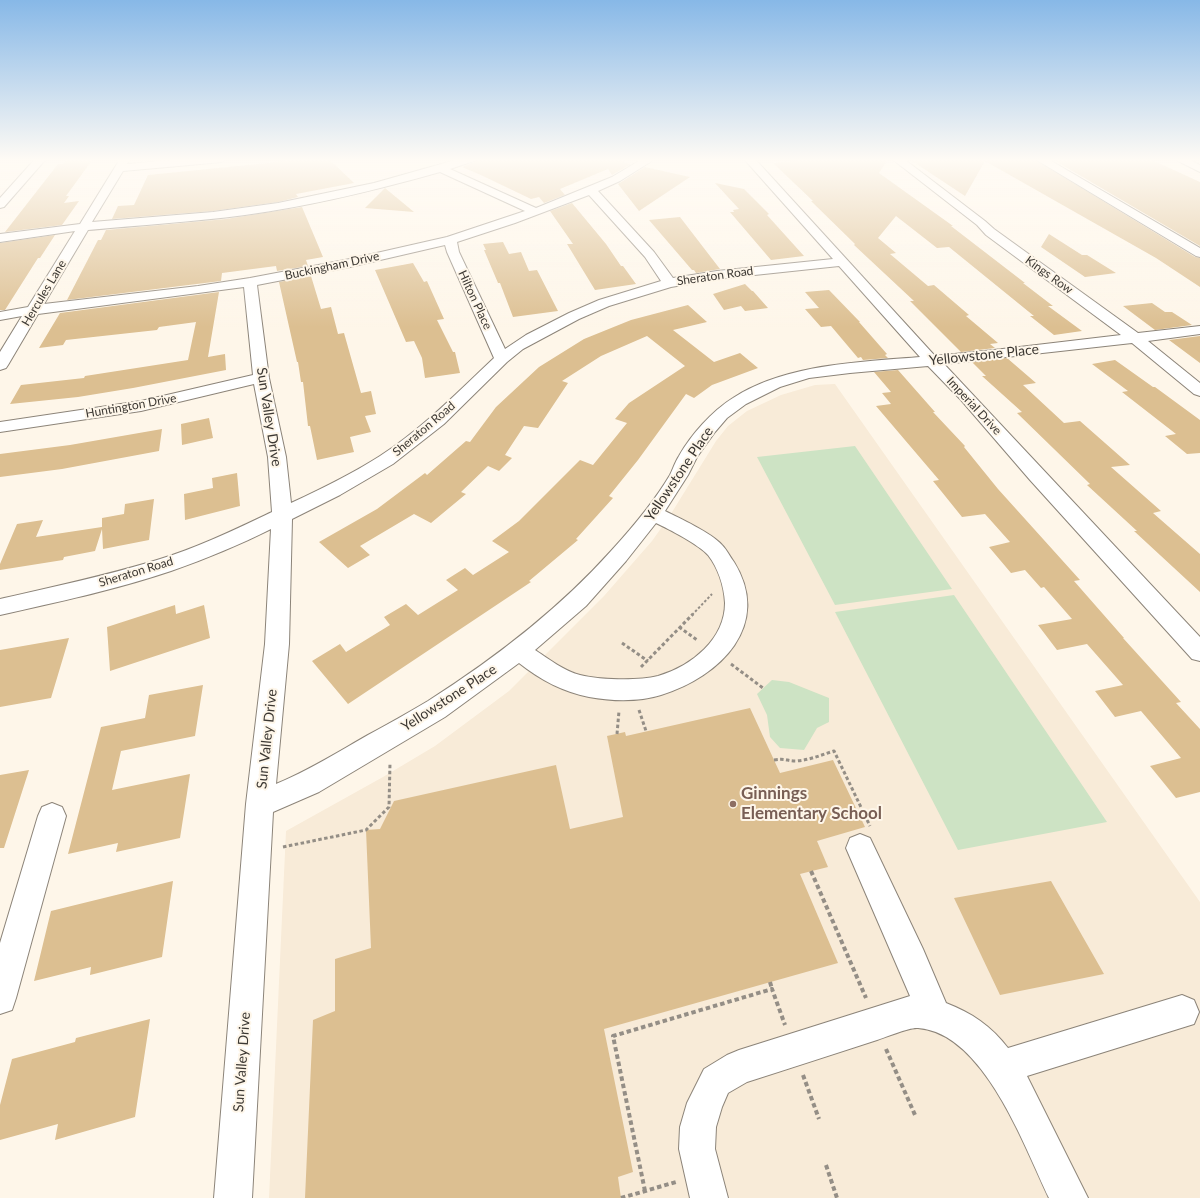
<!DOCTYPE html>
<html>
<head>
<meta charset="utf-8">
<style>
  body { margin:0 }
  canvas { display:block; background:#fef6e9 }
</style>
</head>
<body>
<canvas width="1200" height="1198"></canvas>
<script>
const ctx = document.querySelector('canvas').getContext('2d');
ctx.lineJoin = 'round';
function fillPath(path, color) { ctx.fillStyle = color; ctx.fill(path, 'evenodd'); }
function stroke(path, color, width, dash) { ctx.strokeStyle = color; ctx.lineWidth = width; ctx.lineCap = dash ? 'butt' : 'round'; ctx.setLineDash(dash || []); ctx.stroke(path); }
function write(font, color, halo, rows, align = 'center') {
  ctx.font = font + ' Lato,sans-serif'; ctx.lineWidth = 4; ctx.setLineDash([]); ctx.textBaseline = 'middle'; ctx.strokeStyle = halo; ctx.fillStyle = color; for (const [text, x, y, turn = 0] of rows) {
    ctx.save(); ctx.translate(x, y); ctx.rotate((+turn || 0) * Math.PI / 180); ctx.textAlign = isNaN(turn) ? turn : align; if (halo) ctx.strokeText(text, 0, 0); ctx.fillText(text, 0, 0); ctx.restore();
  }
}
const built = new Path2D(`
  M835,384L1200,902V1198H269L286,831L383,777L435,746L509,691L604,596L652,541L669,517L716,441L728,426L747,411L781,395L815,385Z`);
const green = new Path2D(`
  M855,446L952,589L835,605L757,457Z
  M954,595L1107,822L958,850L835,612Z
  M772,680L789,682L829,698V722L817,728L804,750L780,748L770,737L767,715L757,694Z`);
const building = new Path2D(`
  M67,159H93L66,196H69L64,203L79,201L62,225L5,232L58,164H63Z
  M291,159H329L354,183L296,194L298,197L278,202L213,211L112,219L118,206L134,205L148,175L268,163Z
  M476,159H631L623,162L631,164L612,175L608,169L560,189L565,195L544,203L539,197L531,199L483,176L462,167L474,162Z
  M811,159H888L879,173L953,226H951L1025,283H1023L1053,306H1048L1082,331L1054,335L1030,316H1034L949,247L937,248L896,216L878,238L896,253L890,254L928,286L934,285L969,315L966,316L998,343L990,344L995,348L961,352L910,301H914L854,245L855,244L811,201H813L773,163Z
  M909,159H1034L1195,257L1200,258V287L1156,258L985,161L965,196Z
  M1052,159H1150L1200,182V246Z
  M645,167L690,177L639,211L618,184Z
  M715,183L744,189L769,214L767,215L804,256L771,260L730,212H734L733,210L739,209Z
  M385,188L414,212L365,208Z
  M572,203L606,244L621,266H623L636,284L595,290L567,244H573L550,211Z
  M302,207L323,257L306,260L308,266L277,271L276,266L222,273L221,281L67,300L98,240H101L106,230L226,219Z
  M680,217L720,269L696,273L694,270H692L649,220Z
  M1049,234L1082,255H1087L1116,273L1085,277L1041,247Z
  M55,235L40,258H38L5,310H0V243Z
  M503,242L509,254L521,252L529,271L537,270L558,311L513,317L500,283H498L484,250H486L483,244Z
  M413,263L424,282L427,281L444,319L437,320L453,352H455L460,373L425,378L422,358L414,341L406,342L375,270Z
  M311,276L321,309L331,307L338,334L344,333L361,393L371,391L376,414L365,416L371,432L350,437L354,452L317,460L310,426H308L303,382H301L298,362H297L279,282Z
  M745,284L752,291H753L768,308L745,311L741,306L724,310L713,294Z
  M829,290L860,322H859L887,354L885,355L888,358L863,360L861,357L858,358L831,326L821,327L805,309L819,308L805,292Z
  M219,292L208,357L225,354L226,370L133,388L78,397L10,404L21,385L84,378L85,376L188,360L196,322L159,327L157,330L66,340L63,345L39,348L60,313Z
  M1152,303L1165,312H1172L1192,325L1155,330L1123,306Z
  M688,305L707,322L673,330L714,362L740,353L758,368L712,385L694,398L686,394L638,460L609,496L613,498L576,539L578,540L529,581L531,582L348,704L312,661L340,644L346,652L390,625L384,617L406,604L418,615L458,590L446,580L465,568L473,575L509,552L492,541L519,521L580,460L593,465L627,423L615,419L629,403L685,366L647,336L601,356L562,381L568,383L538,428L524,426L505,455L512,458L499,471L488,466L461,492L466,494L431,523L414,514L360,546L370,555L348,568L319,542L377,509L425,473L427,475L466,441L470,442L496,407L539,367L584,339L631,320Z
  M1200,336V363L1169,340Z
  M1007,358L1036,383L1023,385L1064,423L1080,421L1130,465L1111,467L1161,511L1153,513L1200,554V592L1134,531H1137L1087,485L1090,484L1017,413L1022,412L982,376H986L972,362Z
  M1115,360L1153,387H1155L1200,420V453L1187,454L1165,436L1176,434L1122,392L1128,391L1092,364Z
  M898,370L935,412H933L965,446L964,447L998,489L1080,580L1074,581L1124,638H1123L1181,702L1176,703L1200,729V792L1176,798L1150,766L1181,758L1141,711L1115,717L1095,691L1123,685L1087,644L1057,650L1038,625L1072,619L1044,587L1041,588L1025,570L1011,573L989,547L1010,542L985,514L962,517L933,481L939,480L876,406L891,404L882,393L891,392L874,372Z
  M209,418L213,438L182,445L181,424Z
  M162,429L159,451L62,469L0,477V454L70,445Z
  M237,473L240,506L185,520L184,494L213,488L212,478Z
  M154,499L149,540L103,549L102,529L95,551L64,557L63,560L0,570V564L17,524L43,520L36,537L102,527V518L124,514L125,504Z
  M175,605L176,614L204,605L210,638L110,671L107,627Z
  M69,638L51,698L0,707V650Z
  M203,685L195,736L121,751L112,790L190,774L180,838L116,852L118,843L68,854L101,727L145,718L149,695Z
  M750,708L780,773L833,760L865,827L817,841L828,867L800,874L838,963L604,1029L633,1172L618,1177L621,1198H305L313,1020L335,1011V959L371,948L366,830L380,829L394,801L556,765L570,829L623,817L607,736L625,732L626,736Z
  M29,770L4,848H0V775Z
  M173,881L162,957L90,975L91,967L34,981L51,911Z
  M1051,881L1104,974L1000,995L954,898Z
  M150,1019L135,1117L55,1140L58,1124L0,1140V1105L12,1059L75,1042L76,1038Z`);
const pathFar2 = new Path2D(`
  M692,615L712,594`);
const pathFar1 = new Path2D(`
  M679,627L697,640
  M622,643L648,661
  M731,664L763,688
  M641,667L693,614
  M639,710L646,731
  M617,734L619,711
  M774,760C785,758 787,761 796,761C810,760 821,755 834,751L870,826
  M283,847L366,830L389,807L390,763`);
const path = new Path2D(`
  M811,871L866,998
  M770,982L772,989
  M886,1049L915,1115
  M803,1075L819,1119
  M826,1165L837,1198
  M645,1191L613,1036L772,989L785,1025
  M621,1198L676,1182`);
const minor = new Path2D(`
  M35,159H46L4,207L0,208V198Z
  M120,159H130L127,164L184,159H227L222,162L123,171L92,222L213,212L278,203L374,183L459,159H475L474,161L450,169L536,208L612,177L642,159H655L620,181L598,191L654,252L673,278L717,271L833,259L744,159H755L935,356L994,350L1121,335L986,235L977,225L892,159H904L985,221L994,229L1138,333L1200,326V334L1148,341L1200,383V396L1194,394L1132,343L944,364L1200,637V661L1192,659L1030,480L961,400L928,366L850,373L809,378L780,387L746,404L727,418L715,432L697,457L688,475L665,511C679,518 712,533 722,545C727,550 730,557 734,562C773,625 720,677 661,695C639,702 611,701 589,697C563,692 539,679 519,663L445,717L319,792L273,812L252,1198H214L246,804L265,644L271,529C239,545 205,559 171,571C115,590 57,602 0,615V599C53,587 105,576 157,560C197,548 234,530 272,512L268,457L254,384L141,411L0,432V422L141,401L253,375L244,287L38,314L8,365L6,368L0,370V352L22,316L0,320V312L28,307L75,231L0,242V234L80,224ZM440,172L525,211L447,237L350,259L250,278L198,286L44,304L88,230C140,225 193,222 245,215C311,206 376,190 440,172ZM589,195L645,257L661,281L599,300L569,313L526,335L505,349L459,252L457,242L515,223ZM445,245L447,252L494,358C458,392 422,429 380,456C352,474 321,489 291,503L286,457L269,378L257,285L350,267ZM839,266L920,357C860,362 785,364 733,398C712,411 691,435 679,456C675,462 673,469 670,475C654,502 632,528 611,551C558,610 494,659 428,701C408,713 388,724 368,735C338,752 308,771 276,784L289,644L292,519L340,495L393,464L444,424L507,362L523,349L579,319L609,306L671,287L717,279ZM656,523C669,529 699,545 708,555C718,568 724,586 725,603C725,639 692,666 658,676C638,681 600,680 580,675C564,671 549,659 535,650L586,606L626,561Z
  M1035,159H1048L1200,248V257L1196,256Z
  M1174,159H1188L1200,165V172Z
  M52,803L62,807L66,816L16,998L12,1010L0,1014V943L38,816L42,807Z
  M860,834L870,838L923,949L946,1003C972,1013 991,1026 1008,1048L1182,995L1194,1000L1199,1012L1194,1024L1027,1076L1088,1198H1049C1024,1146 984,1033 918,1028C910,1027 886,1037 877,1040C834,1054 791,1068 747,1082L728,1093L722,1107L716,1127L715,1149L728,1198H690L679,1149L680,1127L687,1103L704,1069L727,1055L739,1050L910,996L846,848L850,838Z`);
const markers = [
  [733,804,4,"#8d6e63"]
];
const farStreetnames = [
  ["Buckingham Drive",332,266,-12],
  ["Kings Row",1049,275,36],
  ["Sheraton Road",715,276,-8],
  ["Hercules Lane",44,293,-59],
  ["Hilton Place",475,300,65],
  ["Huntington Drive",131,406,-10],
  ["Imperial Drive",974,406,47],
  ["Sheraton Road",424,429,-40],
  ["Sheraton Road",136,572,-17]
];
const streetNames = [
  ["Yellowstone Place",984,355,-6],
  ["Sun Valley Drive",269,417,81],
  ["Yellowstone Place",679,474,-56],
  ["Yellowstone Place",449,698,-33],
  ["Sun Valley Drive",267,739,-84],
  ["Sun Valley Drive",242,1062,-86]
];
const nearEducationnames = [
  ["Ginnings",741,794],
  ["Elementary School",741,814]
];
fillPath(built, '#f8ebd8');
fillPath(green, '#cde3c4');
fillPath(building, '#dcbf91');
stroke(minor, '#8c8479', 2);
stroke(pathFar2, '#948e86', 2, [2.5, 2]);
stroke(pathFar1, '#948e86', 3, [3.5, 2.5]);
stroke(path, '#948e86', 4, [4.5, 3]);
fillPath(minor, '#fff');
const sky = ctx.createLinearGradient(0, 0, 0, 327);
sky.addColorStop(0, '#87b8e7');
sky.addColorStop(0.49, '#fffbf5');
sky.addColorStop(1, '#fffbf500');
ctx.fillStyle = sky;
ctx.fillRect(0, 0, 1200, 327);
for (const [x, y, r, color] of markers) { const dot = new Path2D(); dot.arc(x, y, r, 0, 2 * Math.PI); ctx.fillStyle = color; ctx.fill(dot); stroke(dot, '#fef6e9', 1.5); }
write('12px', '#3c3833', '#fef6e9', farStreetnames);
write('14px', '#3c3833', '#fef6e9', streetNames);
write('bold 17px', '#785e54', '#fef6e9', nearEducationnames, 'left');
</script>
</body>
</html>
